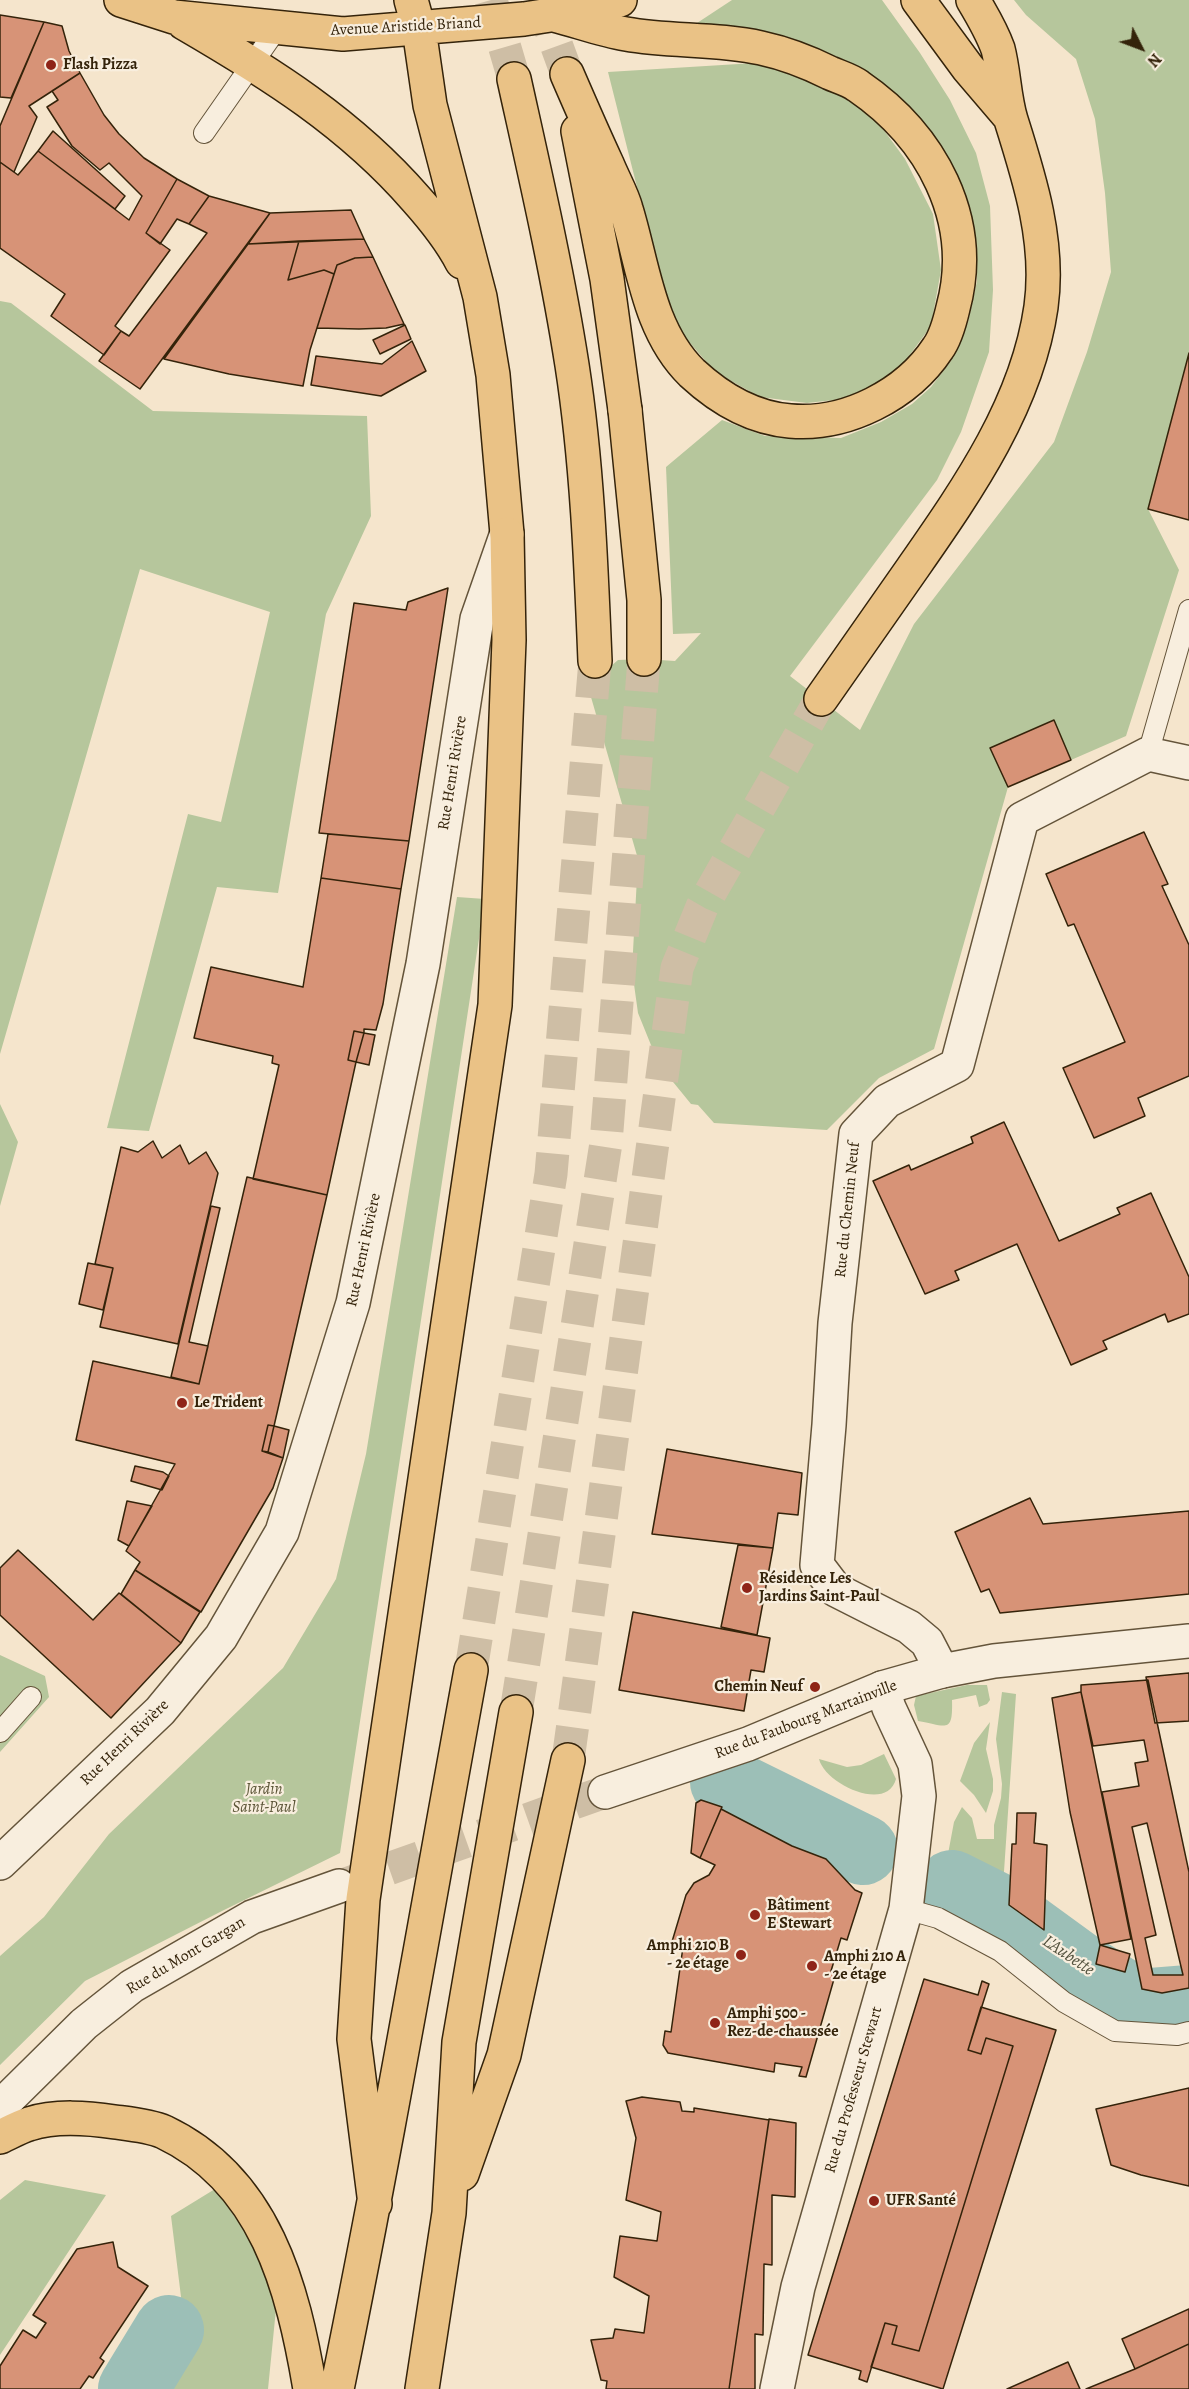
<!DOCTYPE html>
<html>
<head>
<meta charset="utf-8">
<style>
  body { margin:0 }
  #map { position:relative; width:1189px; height:2389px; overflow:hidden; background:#f5e5cc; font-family:Alegreya,serif }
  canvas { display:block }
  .north { position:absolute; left:1111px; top:18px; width:60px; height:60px; -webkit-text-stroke:4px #f8eede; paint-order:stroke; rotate:132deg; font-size:16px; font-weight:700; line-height:24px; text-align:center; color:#34230a }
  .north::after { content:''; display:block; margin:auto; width:21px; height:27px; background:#34230a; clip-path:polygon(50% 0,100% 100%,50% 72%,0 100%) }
</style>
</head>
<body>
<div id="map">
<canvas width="1189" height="2389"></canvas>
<div class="north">N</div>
</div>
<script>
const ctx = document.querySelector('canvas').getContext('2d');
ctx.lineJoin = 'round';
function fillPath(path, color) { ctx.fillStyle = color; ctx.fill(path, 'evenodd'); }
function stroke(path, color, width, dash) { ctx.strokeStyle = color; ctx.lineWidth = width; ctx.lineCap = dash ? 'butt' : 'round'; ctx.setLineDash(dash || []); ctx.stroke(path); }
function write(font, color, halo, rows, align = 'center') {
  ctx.font = font + ' Alegreya,serif'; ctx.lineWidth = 4.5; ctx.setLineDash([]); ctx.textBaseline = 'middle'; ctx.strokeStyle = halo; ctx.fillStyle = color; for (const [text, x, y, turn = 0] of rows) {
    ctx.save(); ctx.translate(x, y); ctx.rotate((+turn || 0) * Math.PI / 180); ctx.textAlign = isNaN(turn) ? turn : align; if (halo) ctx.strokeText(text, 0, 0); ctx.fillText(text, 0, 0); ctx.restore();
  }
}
const green = new Path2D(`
  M732,0H882L920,53L950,100L976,153L990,206L993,290L989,352L961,432L937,480L790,676L860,730L914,624L1054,442L1087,352L1111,272L1105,193L1095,119L1076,59L1026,15L1014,0H1189V353L1148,509L1179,570L1126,736L1071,760L1053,720L990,748L1008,787L934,1049L879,1078L827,1130L714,1123L698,1105L691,1104L669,1077L653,1050L638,1013L632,970L638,859L584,673H603L618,660L644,659L675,661L701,633L673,634L666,467L722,420L765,436L841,438L881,422L912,404L931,387L951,361L968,322L977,281L976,260L966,217L873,81L840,59L794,41L694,25Z
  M755,63L822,84L875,118L905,159L933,214L941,270L931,326L898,371L852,398L807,403L760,397L715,372L684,336L664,294L608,72Z
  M0,301L11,303L153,411L367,416L371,516L326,614L278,893L217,887L149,1131L107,1128L188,814L221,822L270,612L140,569L0,1054Z
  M457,897L485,899L340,1853L222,1911L85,1981L0,2065V1956L44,1917L109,1834L283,1668L336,1579L366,1454Z
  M0,1104L18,1142L0,1206Z
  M0,1655L45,1676L49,1697L0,1752Z
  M967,1685H987L990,1700L987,1704L979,1707L976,1695L952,1700C953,1734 947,1726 918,1721L914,1705L916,1696Z
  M1002,1692L1016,1694L1002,1901L945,1870L954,1822L962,1807L972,1818L977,1839H994V1825L1001,1798L1002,1784L996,1739Z
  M990,1722L986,1749L993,1779V1791L986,1813L974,1795L960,1781L974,1743Z
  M884,1754L896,1779C887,1813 825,1784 819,1759L847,1767L861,1765Z
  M25,2180L106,2195L0,2355V2200Z
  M215,2189L279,2279L268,2389H142L184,2321L171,2216Z`);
const river = new Path2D(`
  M725,1782L863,1850
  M952,1885L1000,1909L1081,1968L1139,2004L1189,2000
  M133,2389L169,2330`);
const building = new Path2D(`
  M0,15L44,22L11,98L0,97Z
  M44,22L62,26L69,51L80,73L29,106L37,117L14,172L0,162V126Z
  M80,73L104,115L119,134L144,158L177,179L146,233L170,250L115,326L121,331L104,355L51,316L65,294L0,248V162L18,175L38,151L129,220L142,196L109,163L100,170L72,146L47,107L58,100L52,91Z
  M53,131L125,196L115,209L38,151Z
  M177,179L209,196L189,224L177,219L160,244L146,233Z
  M209,196L270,213L140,389L99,361L121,331L129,336L207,233L189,224Z
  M351,210L364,239L248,244L270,213Z
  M364,239L373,257L355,258L337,265L334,274L324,270L288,280L299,241Z
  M299,241L288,280L324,270L334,274L310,350L303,386L229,374L164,359L248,244Z
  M373,257L404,324L386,328L359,329L317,328L337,265L355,258Z
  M405,325L411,339L380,354L373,340Z
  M412,341L426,371L381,396L311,385L316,356L382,364Z
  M1189,353V520L1148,509Z
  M448,588L409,841L319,833L354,603L406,610L408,602Z
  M1054,720L1071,760L1008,787L990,748Z
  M1144,832L1168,884L1162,886L1189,945V1076L1138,1098L1145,1116L1094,1138L1063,1068L1125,1042L1074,924L1068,926L1046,874Z
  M328,834L409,841L401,889L321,878Z
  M321,878L401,889L383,1004L376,1030L364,1029V1033L354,1031L348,1060L356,1062L327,1195L253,1179L279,1065L272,1063L273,1056L194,1038L211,967L303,987Z
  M354,1031L364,1033L356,1062L348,1060Z
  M364,1033L375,1035L369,1065L356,1062Z
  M1004,1122L1059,1241L1120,1214L1117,1208L1151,1193L1189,1277V1314L1168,1322L1165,1314L1103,1341L1107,1349L1071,1365L1017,1244L955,1271L959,1280L925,1294L873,1181L909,1165L911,1170L973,1143L971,1137Z
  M153,1141L162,1158L180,1145L189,1164L206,1152L218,1173L178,1344L100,1327L113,1268L95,1264L121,1147L138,1152Z
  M247,1177L327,1195L274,1426L268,1425L262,1451L283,1458L273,1488L201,1612L135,1570L140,1562L126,1551L175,1464L76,1440L93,1361L199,1384Z
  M211,1206L220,1208L189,1342L208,1346L199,1384L171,1377Z
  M88,1263L113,1268L103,1310L79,1304Z
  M268,1425L274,1426L268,1452L262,1451Z
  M274,1426L289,1430L283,1458L268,1452Z
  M667,1449L802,1473L798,1515L778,1513L773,1548L652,1534Z
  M135,1466L163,1472L169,1476L162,1490L131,1481Z
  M1030,1498L1043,1524L1189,1511V1594L1000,1613L989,1589L981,1592L955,1532Z
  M127,1501L152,1506L129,1546L118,1540Z
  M738,1545L773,1548L757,1635L721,1627Z
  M18,1550L93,1620L119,1593L181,1643L111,1718L0,1615V1568Z
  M135,1570L200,1612L181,1643L121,1594Z
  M633,1612L770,1638L764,1672L751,1670L744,1711L619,1690Z
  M1189,1673V1721L1155,1723L1146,1677Z
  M1148,1680L1189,1872V1988L1162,1993L1142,1989L1102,1792L1139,1786L1135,1763L1148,1761L1144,1740L1093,1746L1081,1692V1685ZM1147,1823L1183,1975H1153L1145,1938L1156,1935L1132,1827Z
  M1081,1692L1131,1939L1100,1945L1070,1812L1052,1698Z
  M701,1800L722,1807L700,1858L691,1853L696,1803Z
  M721,1809L792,1846L826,1859L855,1890L862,1893L847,1940L841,1938L831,1971L836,1972L806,2077L799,2076L802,2067L775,2063L774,2072L668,2053L663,2045L665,2031L671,2032L683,1947L671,1945L686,1895L694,1883L709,1875L715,1865L700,1858Z
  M1017,1813H1036L1034,1843L1047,1845L1044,1930L1009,1905L1012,1844H1016Z
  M1100,1945L1130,1954L1125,1972L1096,1964Z
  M924,1979L978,1995L982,1981L989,1984L968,2050L981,2054L986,2038L1013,2046L919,2351L892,2344L897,2326L885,2323L867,2382L859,2379L861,2371L808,2355Z
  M981,2007L1056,2030L943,2389L871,2367L885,2323L897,2326L892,2344L919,2351L1013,2046L986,2038L981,2054L968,2050Z
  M1189,2088V2186L1141,2175L1111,2165L1096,2109Z
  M642,2097L680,2102L682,2111L694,2112V2108L769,2120L729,2389H606L607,2381L601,2380L591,2340L613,2338L615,2329L644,2333L649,2296L614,2277L620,2236L657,2241L661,2212L626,2200L636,2138L626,2101Z
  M769,2119L796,2123L795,2197L772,2195V2265L764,2264L763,2335L755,2334V2389H729Z
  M113,2242L118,2267L148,2286L100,2358L104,2361L93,2378L89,2376L80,2389H0V2366L23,2330L36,2338L46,2323L33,2315L77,2249Z
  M1189,2309V2344L1135,2369L1122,2339Z
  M1189,2344V2389H1086L1135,2369Z
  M1068,2362L1080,2389H1007Z`);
const tertiaryTunnel = new Path2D(`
  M343,1885L605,1792`);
const primaryTunnel = new Path2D(`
  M540,0L567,74`);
const trunkTunnel = new Path2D(`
  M491,0L514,79
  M471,1670L551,1174L595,661
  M516,1712L606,1143L644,659
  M568,1760L677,968L702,907L821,699`);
const service = new Path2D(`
  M204,133L278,27
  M1148,754L1189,610
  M0,1732L31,1697
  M906,1909L938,1918L1000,1951L1064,2002L1115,2031L1177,2035L1189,2032`);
const minor = new Path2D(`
  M942,1671L927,1642L909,1627L836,1590L817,1565L829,1425L835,1323L856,1134L887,1101L957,1065L1022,819L1148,754L1189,763
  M777,2389L798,2287L906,1909L919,1796L915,1764L889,1708L882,1688`);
const tertiary = new Path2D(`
  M605,1792L748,1744L882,1688L942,1671L994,1661L1189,1641
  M0,1863L160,1711L221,1637L282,1532L353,1303L423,964L477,619L506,536
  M0,2107L84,2024L132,1986L252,1917L339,1886`);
const primary = new Path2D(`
  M121,0L174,17L343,34L524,19L590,9L620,0
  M411,0L419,29L430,105L480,297L493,375L507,534
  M554,15C578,21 602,30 626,34C670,42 717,38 761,48C784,53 808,62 830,73C839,77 850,80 858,86C931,136 977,219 953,308C950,321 946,337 938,348C907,395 846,426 790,421C753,418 719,398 692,373C648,330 643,264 626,209C622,194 613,179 607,164C593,134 580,104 567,74
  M184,23C270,73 350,123 416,199C433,218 450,239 462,262
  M578,131L607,279L625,410`);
const trunk = new Path2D(`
  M918,0L968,68L1009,116
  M514,79C535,174 557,269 572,365C587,462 591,562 595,661
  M625,410L644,600V659
  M821,699C851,656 882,612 912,569C967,490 1027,405 1041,307C1050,243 1030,180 1011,120C1004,97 1004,72 998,49C992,32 982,15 973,0
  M0,2137C9,2133 19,2127 29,2124C56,2115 88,2118 115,2122C130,2124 150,2126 164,2132C265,2180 293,2287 310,2389
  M462,2174L504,2055L568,1760
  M375,2204L354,2039L363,1899L495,1005L509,640L507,534
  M337,2389C386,2150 427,1910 471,1670
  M422,2389L449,2213L459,2042L516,1712`);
const markers = [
  [51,65,6,"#8f2418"],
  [182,1403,6,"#8f2418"],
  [747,1588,6,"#8f2418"],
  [815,1687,6,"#8f2418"],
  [755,1915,6,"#8f2418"],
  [741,1955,6,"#8f2418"],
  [812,1966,6,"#8f2418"],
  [715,2023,6,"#8f2418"],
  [874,2201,6,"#8f2418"]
];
const streetNames = [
  ["Avenue Aristide Briand",406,27,-3],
  ["Rue Henri Rivière",453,773,-81],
  ["Rue du Chemin Neuf",848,1210,-84],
  ["Rue Henri Rivière",364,1250,-78],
  ["Rue du Faubourg Martainville",806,1720,-21],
  ["Rue Henri Rivière",125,1743,-44],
  ["Rue du Mont Gargan",186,1956,-31],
  ["Rue du Professeur Stewart",854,2090,-74]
];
const poiNames = [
  ["Flash Pizza",63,65],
  ["Le Trident",194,1403],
  ["Résidence Les",759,1579],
  ["Jardins Saint-Paul",759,1597],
  ["Chemin Neuf",803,1687,"right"],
  ["Bâtiment",767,1906],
  ["E Stewart",767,1924],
  ["Amphi 210 B",729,1946,"right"],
  ["- 2e étage",729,1964,"right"],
  ["Amphi 210 A",824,1957],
  ["- 2e étage",824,1975],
  ["Amphi 500 -",727,2014],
  ["Rez-de-chaussée",727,2032],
  ["UFR Santé",886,2201]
];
const parkNames = [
  ["Jardin",264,1790],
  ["Saint-Paul",264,1808]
];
const waterNames = [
  ["L'Aubette",1068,1956,34]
];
fillPath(green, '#b6c69c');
stroke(river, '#9cbfb7', 70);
fillPath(building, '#d79377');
stroke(building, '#34230a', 1.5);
stroke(tertiaryTunnel, '#cebea5', 33, [33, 16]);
stroke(primaryTunnel, '#cebea5', 33, [33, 16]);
stroke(trunkTunnel, '#cebea5', 33, [33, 16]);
stroke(service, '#64543a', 22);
stroke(minor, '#64543a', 36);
stroke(tertiary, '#64543a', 36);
stroke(primary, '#34230a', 36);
stroke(trunk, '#34230a', 36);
stroke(service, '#f8eede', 20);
stroke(minor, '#f8eede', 33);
stroke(tertiary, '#f8eede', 33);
stroke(primary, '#eac286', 33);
stroke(trunk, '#eac286', 33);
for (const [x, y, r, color] of markers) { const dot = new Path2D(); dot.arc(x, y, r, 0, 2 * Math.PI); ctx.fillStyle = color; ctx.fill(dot); stroke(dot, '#f8eede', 2); }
write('16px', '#34230a', '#f8eede', streetNames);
write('bold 16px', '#34230a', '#f8eede', poiNames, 'left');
write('italic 16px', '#5b5436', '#f8eede', parkNames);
write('italic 18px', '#53523e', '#f8eede', waterNames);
</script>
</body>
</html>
